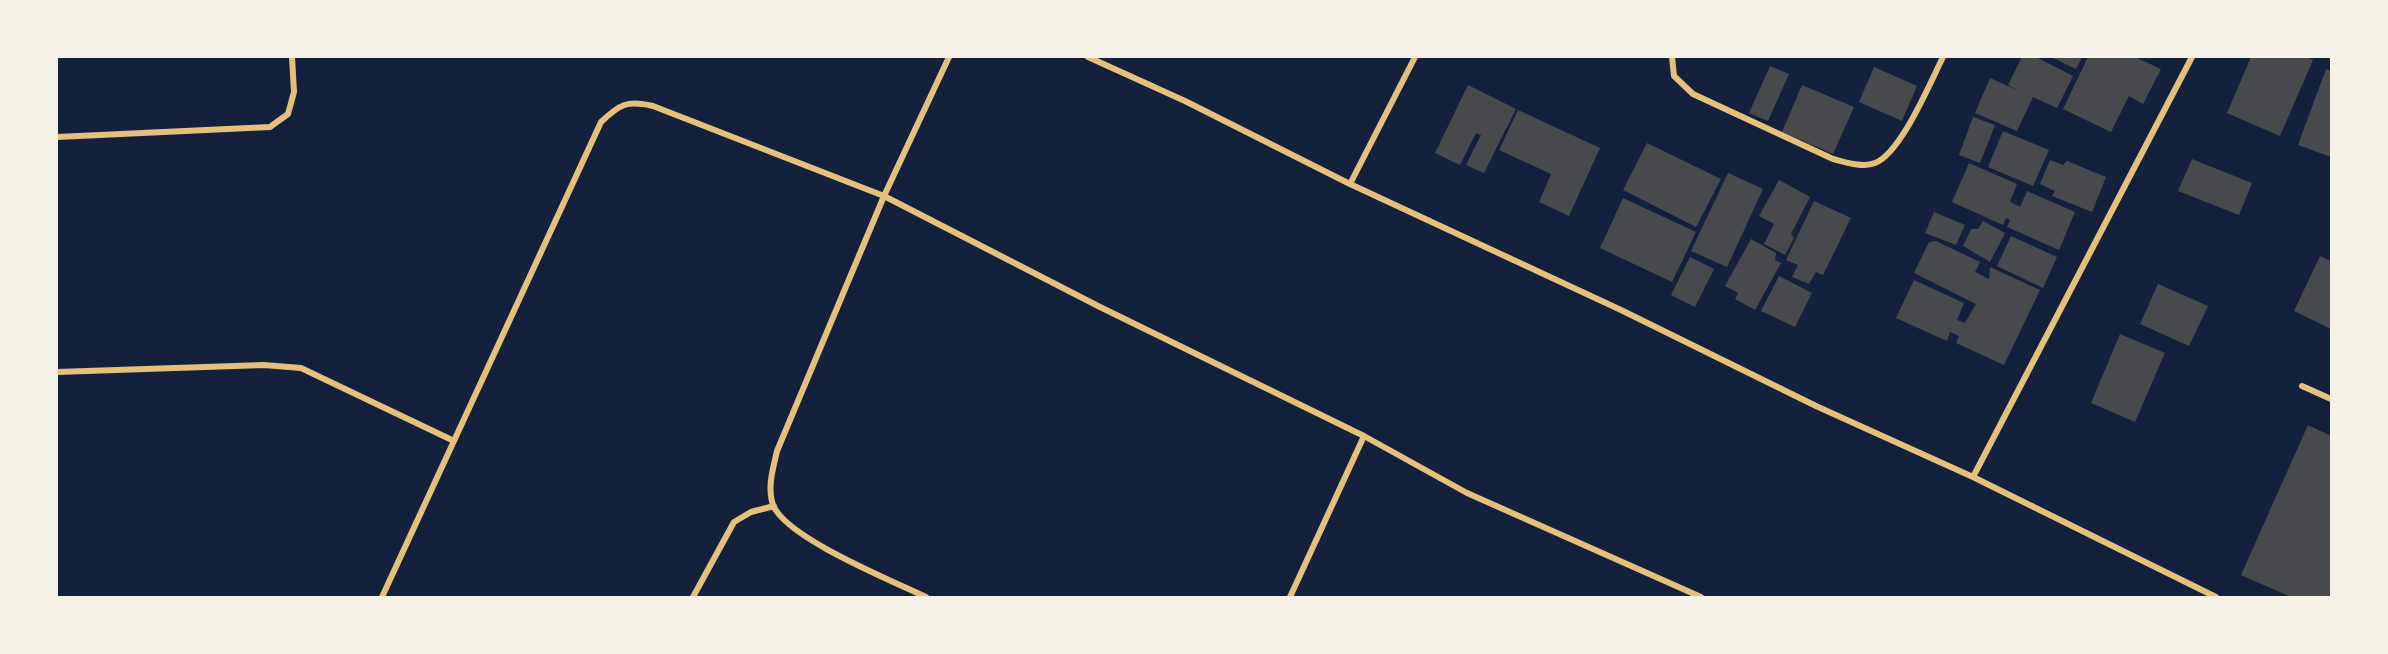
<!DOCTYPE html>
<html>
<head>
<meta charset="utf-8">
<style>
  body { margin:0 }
  #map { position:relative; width:2388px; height:654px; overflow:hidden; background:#14213d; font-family:Georgia,serif }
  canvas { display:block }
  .frame { position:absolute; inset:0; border:58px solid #f6f1e7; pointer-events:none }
</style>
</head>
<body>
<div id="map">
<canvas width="2388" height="654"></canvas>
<div class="frame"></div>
</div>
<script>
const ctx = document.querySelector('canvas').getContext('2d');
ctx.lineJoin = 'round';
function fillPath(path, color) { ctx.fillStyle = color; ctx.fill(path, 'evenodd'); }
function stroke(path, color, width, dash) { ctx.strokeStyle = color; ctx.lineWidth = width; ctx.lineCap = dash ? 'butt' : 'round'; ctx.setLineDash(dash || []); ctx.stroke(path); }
const building = new Path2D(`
  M2022,57H2036L2073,76L2057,108L2033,97L2017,131L1975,113L1990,78L2019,91L2008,85Z
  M2051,57H2082L2076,69Z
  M2088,57H2135L2161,69L2143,104L2129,96L2111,132L2063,109Z
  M2251,57H2306L2313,60L2280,136L2227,113Z
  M1770,66L1789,74L1768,121L1749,113Z
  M1874,67L1917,86L1902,121L1859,102Z
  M2326,69L2331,71V157L2298,145Z
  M1468,85L1516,109L1484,173L1466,165L1481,135L1476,133L1460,165L1435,153Z
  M1802,85L1854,107L1833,154L1782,132Z
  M1518,110L1600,148L1569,216L1539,202L1551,174L1499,150Z
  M1973,117L1995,125L1980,163L1959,155Z
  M2003,131L2049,150L2033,186L1988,167Z
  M1647,143L1721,179L1696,227L1623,190Z
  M2192,159L2252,183L2239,215L2178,191Z
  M2050,160L2063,165L2067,161L2106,177L2092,212L2052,196L2055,191L2040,184Z
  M1969,163L2017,184L2010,202L2020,207L2027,191L2075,212L2059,250L2007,227L2010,220L2006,218L2003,225L1952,202Z
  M1728,173L1763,189L1727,267L1691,251Z
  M1779,180L1810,197L1791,234L1794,238L1785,255L1764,244L1774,224L1759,216Z
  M1623,198L1696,232L1672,282L1600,248Z
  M1814,201L1851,218L1823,275L1816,272L1809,284L1792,277L1798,265L1786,260Z
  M1934,212L1965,225L1956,245L1925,233Z
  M1983,221L2005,233L1990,262L1963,246L1971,229H1978Z
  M2011,236L2057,257L2043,288L1997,266Z
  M1751,239L1776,253L1775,260L1781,263L1755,310L1735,299L1738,293L1725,286Z
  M1936,241L1980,262L1975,272L1989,279L1990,267L2040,290L2004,365L1956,343L1959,336L1950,332L1947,341L1896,318L1914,280L1964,303L1957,320L1965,323L1976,304L1914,273L1929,242Z
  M2320,256L2331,261V329L2294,311Z
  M1690,257L1714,269L1695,307L1671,295Z
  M1779,276L1812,293L1795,327L1761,311Z
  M2158,284L2208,306L2189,346L2140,324Z
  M2120,334L2165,353L2135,422L2091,403Z
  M2308,425L2331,436V597H2291L2241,575Z`);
const minor = new Path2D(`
  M1088,57L1185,101L1350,184L1621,310L1816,406L1973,477L2216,597
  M1672,57L1674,76L1693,94L1833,159C1845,162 1863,168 1875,163C1901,153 1930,83 1943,57
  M57,137L270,127L288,114L294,92L292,57
  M1350,184L1415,57
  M57,372L264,365L301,368L454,441
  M2302,386L2331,399
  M1973,477L2192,57
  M382,597L601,122C620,104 627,100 653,106L884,196L1100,307L1364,436L1467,493L1701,597
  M693,597L734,522L751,512L774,506
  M926,597C893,581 786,538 773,505C767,487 773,469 777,451L884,196L949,57
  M1290,597L1364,436`);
fillPath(building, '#48494c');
stroke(minor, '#e5c07b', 6);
</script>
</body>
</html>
